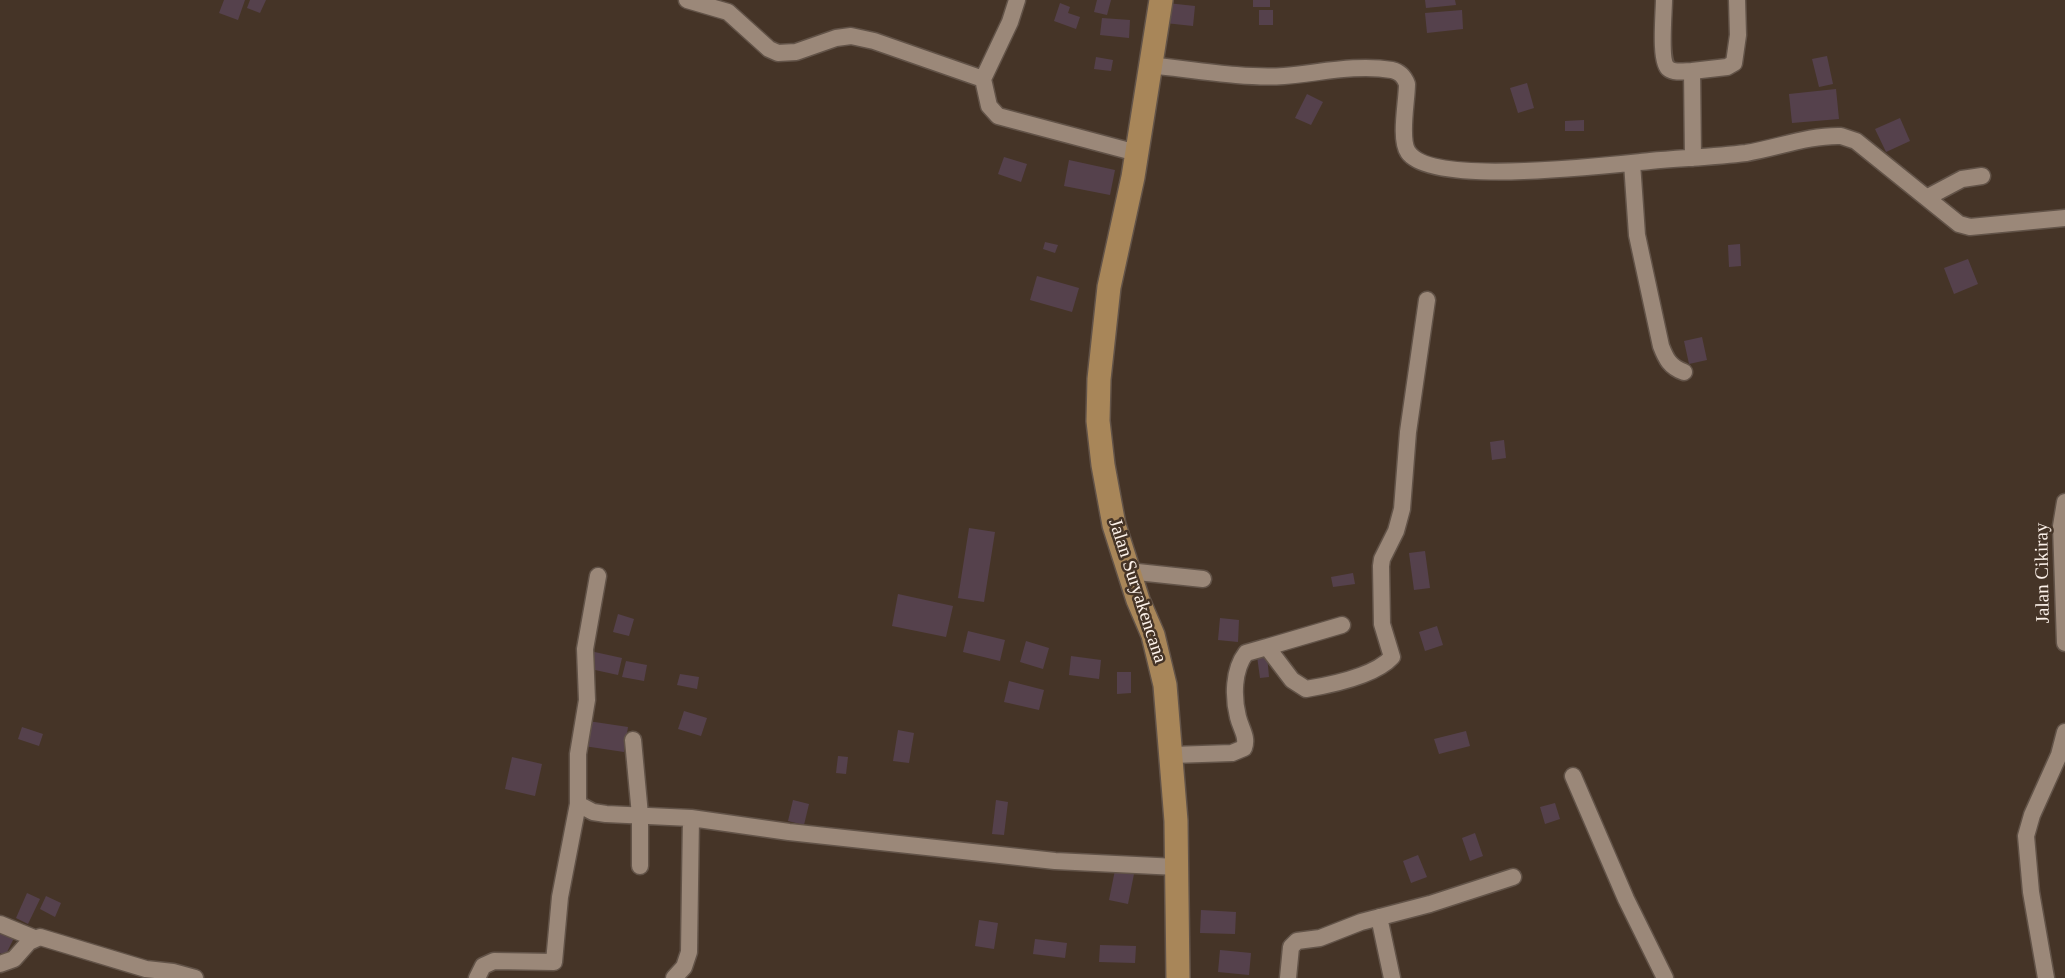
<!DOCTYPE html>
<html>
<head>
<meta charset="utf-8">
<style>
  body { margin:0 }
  canvas { display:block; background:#453427 }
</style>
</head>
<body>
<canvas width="2065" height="978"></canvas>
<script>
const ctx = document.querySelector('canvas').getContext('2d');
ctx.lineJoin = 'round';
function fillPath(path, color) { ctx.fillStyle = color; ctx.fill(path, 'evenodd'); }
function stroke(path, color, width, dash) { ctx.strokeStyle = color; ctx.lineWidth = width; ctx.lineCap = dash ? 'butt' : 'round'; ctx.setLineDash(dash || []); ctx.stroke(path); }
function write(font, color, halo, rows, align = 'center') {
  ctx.font = font + ' Georgia,serif'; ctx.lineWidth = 5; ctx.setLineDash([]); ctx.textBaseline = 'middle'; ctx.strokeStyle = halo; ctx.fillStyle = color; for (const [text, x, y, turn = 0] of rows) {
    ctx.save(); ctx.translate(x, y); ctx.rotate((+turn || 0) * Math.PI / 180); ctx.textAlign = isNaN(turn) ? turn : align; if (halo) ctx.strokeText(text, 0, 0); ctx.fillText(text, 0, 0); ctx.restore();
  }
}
const building = new Path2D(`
  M224,0H245L238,20L219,13Z
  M250,0H266L260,13L247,8Z
  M1097,0H1111L1107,15L1094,12Z
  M1253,0H1270V7H1253Z
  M1425,0H1455L1456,5L1426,8Z
  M1060,3L1070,7L1068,13L1080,17L1076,29L1054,21Z
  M1167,3L1195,6L1193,26L1165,23Z
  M1259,10H1273V25H1259Z
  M1462,10L1463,29L1427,33L1425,13Z
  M1102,18L1130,20L1129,38L1100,35Z
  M1827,56L1833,84L1819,87L1812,59Z
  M1096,57L1113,60L1111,71L1094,69Z
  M1527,83L1534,108L1518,113L1510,88Z
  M1836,89L1839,119L1792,123L1789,94Z
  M1307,94L1323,102L1311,125L1295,118Z
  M1900,118L1910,141L1886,152L1875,129Z
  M1584,120V131H1565V121Z
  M1004,157L1027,164L1021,182L998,174Z
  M1069,160L1115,170L1110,195L1064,186Z
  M1045,242L1058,245L1055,253L1043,249Z
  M1740,244L1741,266L1729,267L1728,245Z
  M1968,259L1978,284L1954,294L1944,268Z
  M1037,276L1079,288L1072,312L1030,300Z
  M1702,337L1707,360L1689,364L1684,341Z
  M1504,440L1506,458L1492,460L1490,442Z
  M969,528L995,532L984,602L958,598Z
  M1425,551L1430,588L1414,590L1409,553Z
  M1353,573L1355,584L1333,587L1331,577Z
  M898,594L953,606L946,637L892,626Z
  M618,614L634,619L629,636L613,632Z
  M1220,618L1239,620L1238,642L1218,640Z
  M1437,626L1443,645L1425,651L1419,632Z
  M968,631L1005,640L1000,661L963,652Z
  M1026,641L1049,648L1043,669L1020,662Z
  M590,651L622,658L618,675L586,668Z
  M1267,655L1269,677L1260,678L1257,656Z
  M1071,656L1101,660L1099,679L1069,675Z
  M626,661L647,665L644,681L622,677Z
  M1117,672H1131V693L1117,694Z
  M680,674L699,677L697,689L677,685Z
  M1009,681L1044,690L1039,710L1004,702Z
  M684,711L707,718L701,736L678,729Z
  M588,721L628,727L624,752L584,746Z
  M22,727L43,734L39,746L18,739Z
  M898,730L914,733L909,763L893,761Z
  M1466,731L1470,746L1439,754L1434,739Z
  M838,756L848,757L846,774L836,773Z
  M512,757L542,764L535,796L505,789Z
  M793,800L809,804L804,825L788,821Z
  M996,800L1008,802L1004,835L992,834Z
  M1555,803L1560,819L1545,824L1540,807Z
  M1475,833L1483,856L1470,861L1462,838Z
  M1418,855L1427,877L1411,883L1403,861Z
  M1115,870L1134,874L1128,904L1109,900Z
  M27,893L40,899L28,924L16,918Z
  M46,896L61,903L55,917L40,909Z
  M1201,910L1236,912L1235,934L1200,933Z
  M979,920L998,923L994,949L975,946Z
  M0,928L15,936L5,956L0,953Z
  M1035,939L1067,943L1065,958L1033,954Z
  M1100,945L1136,946L1135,963L1099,962Z
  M1220,950L1251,953L1249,975L1218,972Z`);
const street = new Path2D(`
  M687,0L728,12L769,49L778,53L796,52L836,38L851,36L874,41L983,79L989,106L998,116L1137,153
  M1664,0C1664,12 1659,63 1669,69C1674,73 1686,71 1692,71L1693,158
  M1149,65C1190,69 1243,79 1284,76C1320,73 1356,64 1392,70C1400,72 1404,76 1407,84C1407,101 1399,139 1408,152C1431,187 1610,165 1650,161C1682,158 1714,157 1746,153C1777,148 1809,135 1841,136L1856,141L1959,224L1970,227L2065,218
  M1692,71L1727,67L1734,63L1738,35L1737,0
  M983,79L1010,22L1017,0
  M1632,163L1637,235L1661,346C1666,359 1670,367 1684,372
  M1928,197L1962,179L1982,176
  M2065,502L2061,526L2065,643
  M1128,571L1203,579
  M1267,647L1342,625
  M633,740L640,815V866
  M1172,755L1232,753L1244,748C1248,737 1241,729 1238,717C1233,697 1233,670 1246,653L1267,647L1292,680L1306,689C1330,685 1375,676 1392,657L1382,624L1381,566L1382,559L1396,531L1402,509L1408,432L1427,300
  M1573,776L1626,899L1665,978
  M578,804L593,812L606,814L691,818
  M1379,917L1392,978
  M0,924L34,938
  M0,964L14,959L29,942L40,937L146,969L173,972L195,978
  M477,978L483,966L494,961L554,962L560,897L578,804V754L587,700L585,649L598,576
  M674,978L684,967L689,952L691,818L789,832L1055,861L1177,867
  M1288,978L1291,947L1297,941L1320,938L1361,922L1430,904L1513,877
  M2046,978L2031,892L2026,836L2032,815L2059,755L2065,732`);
const secondary = new Path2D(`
  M1161,0L1133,177L1109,287L1099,379L1098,421L1103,465L1114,525L1138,600L1153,635L1165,685L1176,821L1178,978`);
const streetNames = [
  ["Jalan Cikiray",2043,573,-91],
  ["Jalan Suryakencana",1137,591,72]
];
fillPath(building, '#55414c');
stroke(street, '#625348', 19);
stroke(secondary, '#625348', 26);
stroke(street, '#9b8879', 16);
stroke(secondary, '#a88659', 23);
write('19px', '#fdf2ea', '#453427', streetNames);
</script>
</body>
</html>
